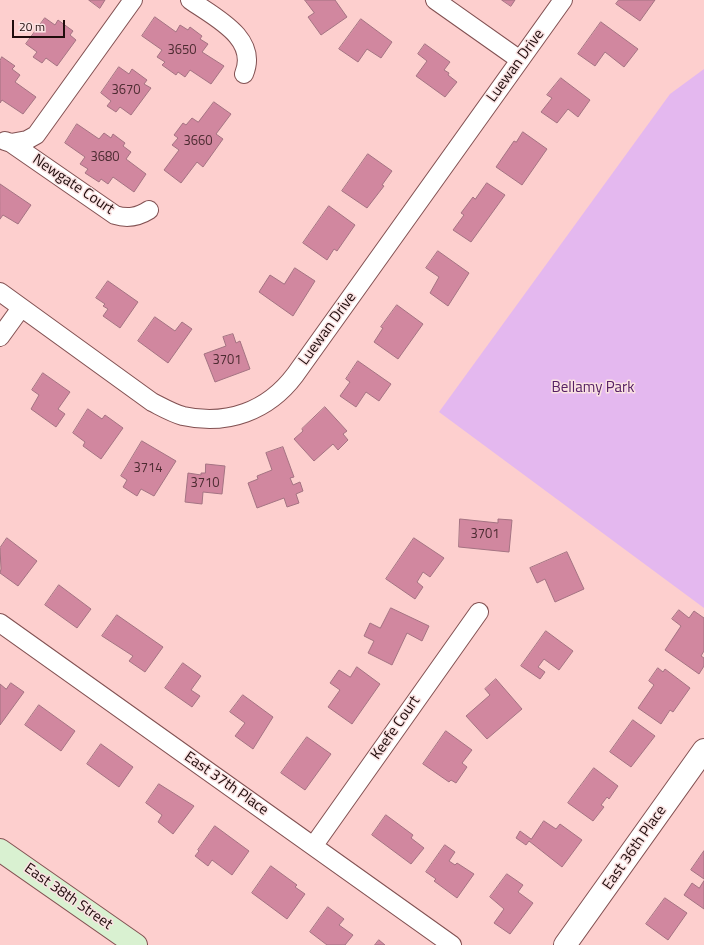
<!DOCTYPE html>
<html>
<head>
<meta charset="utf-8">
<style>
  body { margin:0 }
  #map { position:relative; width:704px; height:945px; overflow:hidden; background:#fdcfce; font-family:"Titillium Web",sans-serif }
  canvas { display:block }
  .scale { position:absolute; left:12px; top:20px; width:53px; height:18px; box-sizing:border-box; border:2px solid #1f0c0c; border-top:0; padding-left:5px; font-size:12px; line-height:14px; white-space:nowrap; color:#1f0c0c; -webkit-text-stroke:3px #fae2e2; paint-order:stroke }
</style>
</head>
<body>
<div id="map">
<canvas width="704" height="945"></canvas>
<div class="scale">20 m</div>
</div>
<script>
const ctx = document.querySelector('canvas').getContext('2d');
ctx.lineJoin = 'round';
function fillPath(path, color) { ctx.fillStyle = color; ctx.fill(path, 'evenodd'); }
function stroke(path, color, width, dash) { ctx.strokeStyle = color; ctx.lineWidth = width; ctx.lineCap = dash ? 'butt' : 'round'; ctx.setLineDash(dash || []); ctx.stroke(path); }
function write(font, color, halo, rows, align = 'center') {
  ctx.font = font + ' "Titillium Web",sans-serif'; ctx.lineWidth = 3; ctx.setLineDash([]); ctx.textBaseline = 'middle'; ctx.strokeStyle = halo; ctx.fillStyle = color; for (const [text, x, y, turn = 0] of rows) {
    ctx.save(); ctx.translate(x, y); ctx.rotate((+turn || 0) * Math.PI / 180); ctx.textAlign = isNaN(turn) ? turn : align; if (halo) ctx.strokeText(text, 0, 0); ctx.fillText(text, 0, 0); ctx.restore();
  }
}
const green = new Path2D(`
  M704,69V608L439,412L670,94Z`);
const building = new Path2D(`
  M89,0H105L100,8Z
  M305,0H335L347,17L321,35L308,17L314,13Z
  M502,0H515L511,6Z
  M619,0H655L640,21L616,4Z
  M155,17L176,32L180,25L188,30L190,27L202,36L200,39L208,44L202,52L224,66L211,84L190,70L185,77L178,72L176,75L162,65L165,62L157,57L162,50L142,36Z
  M45,18L55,25L58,20L73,31L70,35L76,40L57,66L46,58L42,63L33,57L37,52L26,44Z
  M361,19L392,42L381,58L367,49L358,62L339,49Z
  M601,22L638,49L624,67L605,52L595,66L578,54Z
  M425,44L450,62L444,70L449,73L448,75L457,82L445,97L416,76L427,61L418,54Z
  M2,57L15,66L12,69L20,75L15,82L36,97L23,114L2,100L0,103V61Z
  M119,67L129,74L132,69L147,80L144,84L151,88L131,115L120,107L116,112L107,106L111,101L101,93Z
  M561,78L590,100L578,117L568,109L557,123L541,112L552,98L547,95Z
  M214,102L231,114L216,134L223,139L203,167L197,162L181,183L164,170L179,150L172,145L178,138L174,135L183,123L186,125L192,118L198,122Z
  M77,124L99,139L104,133L111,138L113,134L125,143L123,146L131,152L126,159L146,174L134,192L113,177L108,184L101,179L99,182L85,173L88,169L80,164L85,157L65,143Z
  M523,132L547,149L522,185L496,167L514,141L516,142Z
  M368,154L392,171L382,185L384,186L367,208L342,191Z
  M487,183L505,195L471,242L453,230L464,215L461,213L473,197L475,199Z
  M0,184L31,205L18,224L3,215L0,219Z
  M329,206L355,225L337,251L334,249L327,260L303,243Z
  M438,251L469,273L448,306L430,293L439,277L426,268Z
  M295,268L315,281L293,316L259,292L270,275L284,284Z
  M108,281L138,302L120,328L103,316L108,309L103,306L105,304L96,298Z
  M397,305L423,324L398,359L374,342L383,328L381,327Z
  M155,317L175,331L182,322L192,329L168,363L138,341Z
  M233,334L236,343L240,341L250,369L215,382L204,354L226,346L223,337Z
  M358,361L391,384L379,401L366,392L356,407L340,396L350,382L346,379Z
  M43,373L70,392L58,409L65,414L56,427L31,409L39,395L32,390Z
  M325,407L347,431L343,434L348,440L338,450L333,444L314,461L294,439L303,431L302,429Z
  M88,409L102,419L105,415L123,428L101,459L83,446L85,442L73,433Z
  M142,441L176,461L154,496L141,489L137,496L123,487L127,480L121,476Z
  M283,447L294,477L290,478L293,485L300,482L303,491L296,494L299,503L287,507L284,498L257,508L248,483L258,479L257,476L272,470L266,453Z
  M206,464L225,466L222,494L203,492L202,504L185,502L188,473L201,475V473H205Z
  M460,519L498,523V519L512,520L509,552L459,547Z
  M7,538L37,561L18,586L0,573L1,569L0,548Z
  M414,538L444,558L430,577L423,572L417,582L423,587L415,599L386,579Z
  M567,552L584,589L555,602L545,579L537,583L530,568Z
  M59,585L91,609L77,628L45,605Z
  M391,608L429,626L422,641L407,633L392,665L368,653L374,641L364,636L370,623L380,628Z
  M679,610L689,618L694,611L704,618V651L701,656L704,658V666L699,674L665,650L681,626L672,619Z
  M117,615L163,647L145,672L129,661L133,656L102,636Z
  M546,631L573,651L559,670L544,659L538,667L545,672L540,679L521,666Z
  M183,663L201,676L191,690L200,696L192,707L165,688Z
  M357,667L380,684L352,724L328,707L340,690L330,683L339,670L350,677Z
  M658,668L663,672L665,669L690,688L673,712L670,710L661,724L638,708L654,685L649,681Z
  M496,679L522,709L487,739L466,716L490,695L485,689Z
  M11,683L24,692L0,725V684L6,689Z
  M243,695L273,717L253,749L235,736L245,723L230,712Z
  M39,705L75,731L61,751L25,725Z
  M633,720L655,736L631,767L610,752Z
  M446,731L472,750L462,763L467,767L456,783L451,780L449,782L423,764Z
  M307,737L331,754L305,790L281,773Z
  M101,744L133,767L119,787L87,764Z
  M594,768L618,786L609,799L607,797L601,805L604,807L593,821L568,803Z
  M159,784L194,806L173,834L158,822L162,815L146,803Z
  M386,815L413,835L411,838L424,848L411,864L372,835Z
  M544,821L556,829L560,824L582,840L562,867L529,841L526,845L516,838L520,831L531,839Z
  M215,826L249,851L232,875L212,860L208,866L195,856L199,851L198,850Z
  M445,845L455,852L449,861L455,865L457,863L474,874L457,898L434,881L436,879L426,872Z
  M704,851V879L691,870Z
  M271,866L297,885L295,887L305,894L287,919L252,893Z
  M507,874L523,885L518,892L533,903L510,934L494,923L504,909L490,897Z
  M704,881V909L684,895L692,883L699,888Z
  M665,898L687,913L668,940L646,924Z
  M328,907L344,919L339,925L353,935L345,945H327L310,932Z
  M379,940L385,945H375Z`);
const minor = new Path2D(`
  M190,0C214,17 259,38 244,74
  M435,0L520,60
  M5,141L11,143L115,215C128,219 138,217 149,210
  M11,143L27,140L36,135L133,0
  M0,292L152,402C162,407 172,413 183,416C227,426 268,411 295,375L563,0
  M0,337L21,308
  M0,623L452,945
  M314,845L479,612`);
const tertiary = new Path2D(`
  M565,945L704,750`);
const secondary = new Path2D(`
  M0,850L136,945`);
const numberNames = [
  ["3650",182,51],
  ["3670",126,91],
  ["3660",198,142],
  ["3680",105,158],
  ["3701",227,361],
  ["3714",148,469],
  ["3710",205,484],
  ["3701",485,535]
];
const streetNames = [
  ["Luewan Drive",516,66,-54],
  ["Newgate Court",73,185,34],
  ["Luewan Drive",328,329,-54],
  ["Keefe Court",396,728,-55],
  ["East 37th Place",226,784,35],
  ["East 36th Place",635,848,-55],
  ["East 38th Street",68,897,35]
];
const parkNames = [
  ["Bellamy Park",593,388]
];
fillPath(green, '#e4b8ef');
fillPath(building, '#d1879f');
stroke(building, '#a47382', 1);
stroke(minor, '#825152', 20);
stroke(tertiary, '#825152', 24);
stroke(secondary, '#825152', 24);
stroke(minor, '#fff', 18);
stroke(tertiary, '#fff', 22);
stroke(secondary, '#d9f1d1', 22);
write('13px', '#4c2b31', null, numberNames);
write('15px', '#1f0c0c', '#fae2e2', streetNames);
write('15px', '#562064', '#fae2e2', parkNames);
</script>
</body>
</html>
